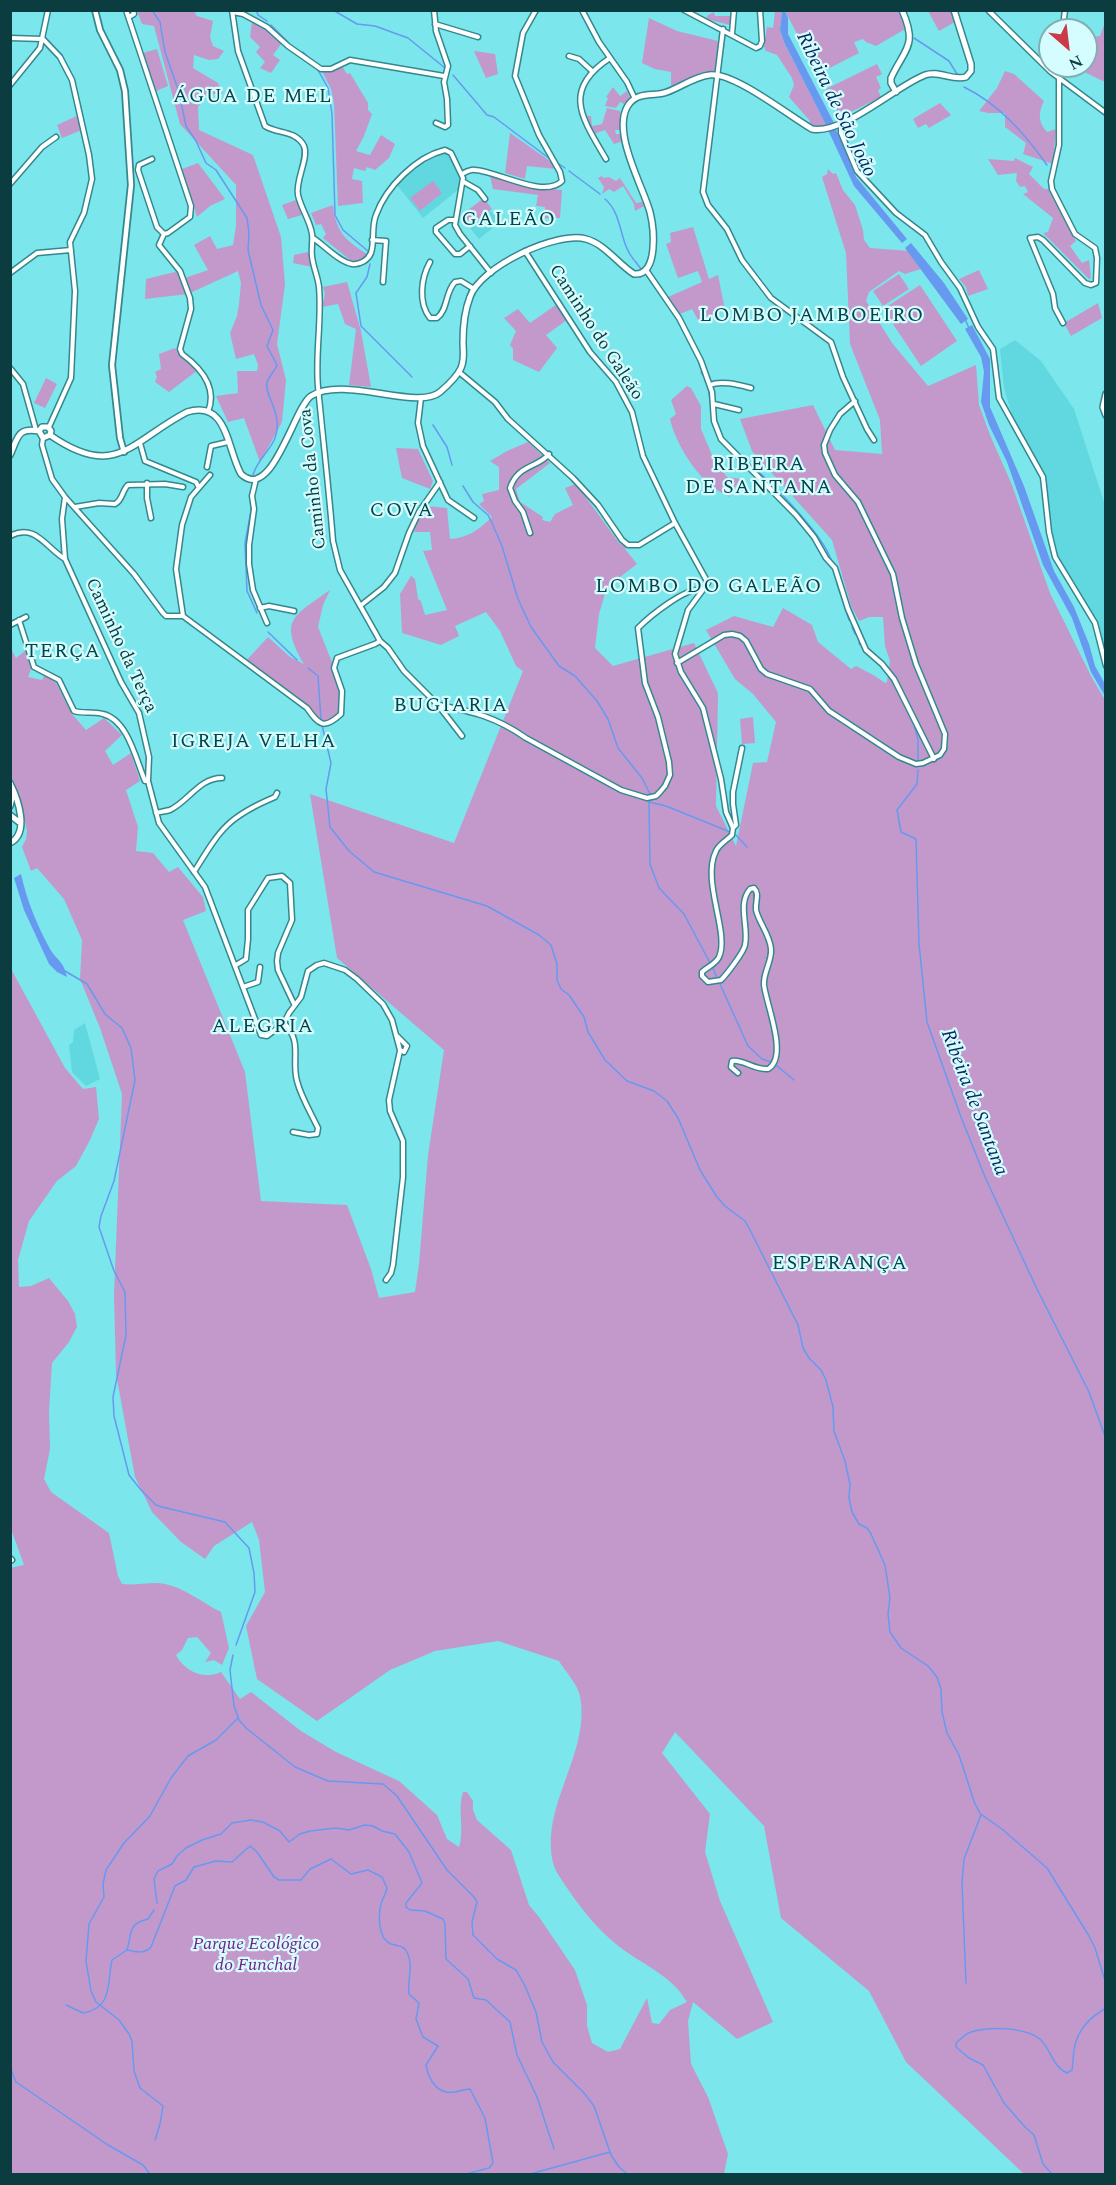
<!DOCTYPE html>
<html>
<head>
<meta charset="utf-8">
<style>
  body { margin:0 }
  #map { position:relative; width:1116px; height:2185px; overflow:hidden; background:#7be6ec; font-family:Spectral,serif }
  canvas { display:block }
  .frame { position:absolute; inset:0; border:12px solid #0b3c3f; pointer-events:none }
  .north { position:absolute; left:1038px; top:18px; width:60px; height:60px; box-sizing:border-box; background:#d5fcfe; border:2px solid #84afb2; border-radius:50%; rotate:152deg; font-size:16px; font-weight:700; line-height:24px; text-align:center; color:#0b3c3f }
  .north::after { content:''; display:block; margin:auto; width:21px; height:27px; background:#cb3b47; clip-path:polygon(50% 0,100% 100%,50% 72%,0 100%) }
</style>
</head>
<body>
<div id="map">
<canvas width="1116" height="2185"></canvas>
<div class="frame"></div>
<div class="north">N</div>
</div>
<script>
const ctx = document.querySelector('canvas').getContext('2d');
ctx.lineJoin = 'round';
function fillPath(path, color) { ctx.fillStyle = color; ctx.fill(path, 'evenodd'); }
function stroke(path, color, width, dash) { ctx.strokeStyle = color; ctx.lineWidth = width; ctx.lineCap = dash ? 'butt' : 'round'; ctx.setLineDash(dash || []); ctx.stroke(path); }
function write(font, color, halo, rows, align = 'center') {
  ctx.font = font + ' Spectral,serif'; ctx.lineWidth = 4.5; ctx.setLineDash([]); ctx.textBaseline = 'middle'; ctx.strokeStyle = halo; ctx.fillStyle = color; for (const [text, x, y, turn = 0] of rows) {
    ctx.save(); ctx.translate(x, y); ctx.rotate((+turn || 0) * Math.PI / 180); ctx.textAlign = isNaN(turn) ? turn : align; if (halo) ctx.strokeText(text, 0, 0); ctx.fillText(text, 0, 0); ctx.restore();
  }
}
const built = new Path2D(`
  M445,151L460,174L459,189L423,218L397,185L405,175Z
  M491,211L500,222L479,239L470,228Z
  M1015,340L1041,361L1074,409L1105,505V668L1100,654L1092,612L1056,560L1048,533L1047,496L1031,452L1013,418L1004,388L1000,349Z
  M85,1023L100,1079L86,1086L72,1072L69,1045L73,1042L74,1030Z`);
const green = new Path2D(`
  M930,10L952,11L955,22L939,31L928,11Z
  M137,11H194L197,16L213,21L210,37L213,46L224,51L218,59L209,60L194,55L193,68L218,83L223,94H207L198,107L199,130L253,155L281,237L285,284L277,344L286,380L282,422L260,462L244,418L228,422L216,396L238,393L237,371H257L258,365L254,354L236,359L230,333L237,316L239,304L241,283L238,271L188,294L145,299L146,279L179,271L182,279L208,270L194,245L210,236L217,249L233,245L236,226V185L180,124L154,26L142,24Z
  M775,11H782L780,30L784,42L826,125L816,128L809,124L810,121L789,97L794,85L792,78L777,55L766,51L764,47L767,27L773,28Z
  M785,11H898L907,28L876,46L866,42L863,39L854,42L859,53L818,74Z
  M714,12L715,16H731L730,25L706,19L708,15Z
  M649,18L677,31L718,41L716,70L699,74L671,88V72L655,69L642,63Z
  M252,22L266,29L281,44L273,55L280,60L271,73L260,68L265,62L256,52L260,47L250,37Z
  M1104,25L1106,26L1105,82L1080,70L1070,78L1058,66H1086V38L1100,36Z
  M157,49L168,86L156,91L143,53Z
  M474,51L495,54L498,74L486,78Z
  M877,64L882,74L876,77L881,88L878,90L881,97L841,117L826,89Z
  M342,66L347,74L350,73L368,103V110L372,114L364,136L356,151L370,155L381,135L395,144L389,158L375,170L367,167L365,171L354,168L352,179L362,181L363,203L338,206L334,103L331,89L322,71H332Z
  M1005,71L1014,74L1044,101C1038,113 1038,122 1047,132L1056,129L1053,164L1023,154L1026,143L1005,127V113H988L979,111L997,88Z
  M613,87L620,96L627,91L631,100L624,104L620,102L616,108L605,106L608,98L606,97Z
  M940,103L951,115L929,128L926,124L918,128L913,119Z
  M607,108L620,111L622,130H615L616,134H622L623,141L614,144L605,130L594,134L584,116H591L592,126L602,124Z
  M79,115L82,130L62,138L57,125Z
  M510,133L554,164L557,169L527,166L525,179L505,173Z
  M1015,158L1033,167L1029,174L1044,189H1048L1076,241L1070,246L1082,263L1089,260L1091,278L1089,279L1043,233L1048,232L1053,218L1023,194L1028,192L1025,186L1020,187L1016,181L1017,173L998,175L988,159L1014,161Z
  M198,163L225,199L210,206L197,217L182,169Z
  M828,169L833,174L836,173L843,190L855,205L863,230L864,240L870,248L909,251L921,269L905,274L899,271L869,292L866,301L892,343L928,386L976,365L979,405L990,435L1012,485L1050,593L1091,676L1105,700V2174H1024L906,2062L869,1991L781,1918L764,1826L675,1732L662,1753L710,1814L705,1852L720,1901L773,2022L737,2039L693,2002L688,2021L691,2064L708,2097L728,2154L724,2174H11L10,1568L24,1565L10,1526V967L65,1068L83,1089L96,1087L99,1119L90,1140L76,1166L57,1181L29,1221L18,1260L19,1287L31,1286L49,1278L68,1301L75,1314L77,1327L69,1342L52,1363L49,1411L50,1449L44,1479L51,1492L109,1533L118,1576L122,1584C136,1586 152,1581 165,1584C185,1588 203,1603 221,1612L229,1648L222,1665L214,1660L205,1662L211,1653L197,1637L188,1638L182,1650L176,1655C185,1672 204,1680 221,1672L240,1699L251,1692L301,1731L336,1752L399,1781L437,1815L447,1839L459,1847C465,1829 457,1810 463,1792H467L473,1801V1810L477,1820L511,1850L529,1905L539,1917L575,1970L587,2005V2026L592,2043L608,2052L620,2049L647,1998L652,2023L659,2024L670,2010L687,2002C673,1978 650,1968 628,1953C601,1935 581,1909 563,1882C560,1877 556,1872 554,1866C538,1807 591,1755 580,1696C578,1685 565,1671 559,1661L498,1641L435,1651L390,1670L317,1721L257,1679L246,1626L265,1592L259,1540L252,1522L214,1546L205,1559L181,1542L152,1512L135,1477L116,1374L114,1295L122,1094L100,1028L80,979L82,940L64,899L37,868L31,871L22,847L26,839L27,831L19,796L11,776V649L16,658L25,651L32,667L28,677L42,680L45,674L55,681L72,714L86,730L104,718L122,735L105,751L113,765L131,753L140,781L126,790L138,827L136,851L153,853L169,872L178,867L203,897L206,911L183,920L245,1072L261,1201L347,1205L371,1269L379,1298L415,1292L419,1264L428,1155L444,1050L337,958L310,794L454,843L523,671L516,666L500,631L486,612L455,626L459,636L441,645L402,633L400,594L411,576L415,579L418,599L421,601L425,615L447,610L423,551L432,550L430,532H414L420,514L426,506L447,508L450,539C468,538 480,529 492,517L479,504L484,501L482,494L499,490V467L490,461L507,451L528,442L550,463L516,489L520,502L543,517L542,520L550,522L555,514L573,505L565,488L576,484L620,544L626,547L625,549L637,564L607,587L599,614L595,648L613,666L694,643L718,693L716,806L736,846L753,763L767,762L776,722L753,694L735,679L706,630L734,616L773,627L783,608L812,625L818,642L851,669L856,666L875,676L885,683L887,682L890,661L885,646L883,617H869L859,621L851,606L832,540L752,451L740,419L813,405L835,450L882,454L880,420L850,344L846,253L822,177L827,174Z
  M490,176L539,188L562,190L560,218H545V207L536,206L538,195L493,189Z
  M602,176L603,178L609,177L616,181L620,178L636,203L642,202L644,206L635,211L634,204L623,186L614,192L609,189L602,194L604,187L598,178Z
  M433,181L442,193L420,211L410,198Z
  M484,198L492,209L468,227L460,216Z
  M296,200L302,215L288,219L282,205Z
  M333,205C336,232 345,240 367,254C364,261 356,262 350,260L323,238L326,234L321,224L316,225L311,213Z
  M693,227L709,279L718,275L725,310L698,320L692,309L680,314L668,297L702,282L698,271L678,278L666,244L671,242L670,233Z
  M308,252L312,267L293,263L294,255Z
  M979,270L988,289L968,296L966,287L959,279Z
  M899,274L909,289L883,306L873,291Z
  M347,282L361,331L371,387L349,385L356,329L345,324L338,304L322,307L325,294L323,287Z
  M920,285L957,341L921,366L883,309Z
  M1098,303L1102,318L1071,336L1064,323Z
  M557,304L567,320L546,335L557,348L539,372L513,360V349L510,345L516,331L504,318L518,309L530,323Z
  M175,348L198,370L169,392L155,382L157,377L155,372L161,369L159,354Z
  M46,378L57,384L45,408L34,403Z
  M687,386L691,388L701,406V429L715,462L727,477L740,479L729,497C722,493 715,489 709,484C692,469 675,441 670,419L676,414L671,400Z
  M396,448L418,449L433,481L430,489L402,478Z
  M330,590L323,605L318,627L341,685V714L333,721L323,724L307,708L244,663L268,637L290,657L304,664C278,619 294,616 330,590Z
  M753,717L755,743L742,744L740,719Z`);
const water = new Path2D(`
  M782,11H785L788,18V34L834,123L826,125L784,42L780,30Z
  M835,127L856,177L907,239L902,243L854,186L828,130Z
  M911,243L944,283L968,319L961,324L905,248Z
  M972,325L990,359V407L1024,486L1054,571L1074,607L1089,644L1095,666L1105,684V696L1091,672L1072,618L1043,565L1007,462L989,425L981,402L984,372L981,357L965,329Z
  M21,874C27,901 37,925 50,949C58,962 63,960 67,977L57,972L49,964L24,910L14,878Z`);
const stream = new Path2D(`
  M152,10L160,22L165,52L179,92L186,126L196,141L206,163L216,170L247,218L249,233L248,250L261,305L273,330L267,346L277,365C275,371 269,376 267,382C263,393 284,415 275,438C270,451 257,460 253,475
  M256,10L258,15L267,21
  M333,10L357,24L375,26L408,38L445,68
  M271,25L288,42
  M914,38L949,61L957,74
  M303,52L308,57
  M318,70L328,88L332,114L335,215L343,230L369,252
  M453,75L487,115L494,117L550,159
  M964,87C999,104 1025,134 1047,165
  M559,164L565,168
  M569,171L600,194
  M605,199C623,214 619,243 634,260
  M635,261L641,269
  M370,264L367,277L356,293L361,326L412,377
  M647,276L652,283
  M965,319L969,328
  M684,332L689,342
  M701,372L703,375
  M705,380L707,385
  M708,387L712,412
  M716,419L723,438
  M433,425L447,447L452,465
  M724,439L740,456
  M746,462C767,476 824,536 831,560
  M463,486L473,502L488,515L492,523L502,546L518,599L531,627L559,666L575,676L597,701L608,719L618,748L642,778L650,794
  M251,494V511L245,543L247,591L257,613
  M834,573V574
  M835,577L836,579
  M837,584L849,620
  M852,627L855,634
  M268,632L297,660
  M859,643L860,645
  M308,668L318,676L321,720
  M886,672L895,686
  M913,720L918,740V760
  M322,725L331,763L326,789L330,827L349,851L374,872L487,906L539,935L551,945L557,964V980L561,989L569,995L584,1017L588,1032L605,1060L627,1081L654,1091L667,1101L678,1118L700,1170L717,1197L725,1206L745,1221L749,1228L798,1325L803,1348L809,1358L821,1370L826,1380L833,1407L834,1431L845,1461L850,1484L849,1498L852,1512L859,1524L867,1528L871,1534L885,1565L890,1598L888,1613L890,1632L901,1648L928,1666L937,1677L941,1689L942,1712L947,1733L959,1755L975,1804L981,1815L964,1859L962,1883L966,1983
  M918,770L917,784L897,810L901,832L916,839L919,944L927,1022L961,1117L985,1177L1036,1287L1089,1392L1106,1439
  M649,801L650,864L659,888L684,914L710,963
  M649,802L666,806L730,832
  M736,835L747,847
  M713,968L717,978
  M65,971L87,984L105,1014L122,1028L131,1048L135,1080L114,1181L101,1216L99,1227L114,1271L125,1292L126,1335L113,1397L114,1416L129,1475L141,1490L156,1505L162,1507L225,1522L249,1548L254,1573L255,1592L236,1645
  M720,984L748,1046L762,1059L771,1062
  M777,1066L794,1080
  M233,1655L230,1670L234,1706L239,1720L246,1728L295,1767L328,1781L383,1784L397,1796L447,1870L474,1897L477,1902L472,1922L473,1935L497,1959L516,1970L525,1986L536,2012L542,2042L553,2062L584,2093L594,2106L611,2155L619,2167L627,2174
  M982,1815L1002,1829L1047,1868L1089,1936L1095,1948L1106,1984
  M157,1903L154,1879L158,1871L172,1864L177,1856L186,1848L202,1840L221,1834L232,1823L251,1820L263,1822L280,1831L289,1842L300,1834L310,1831L336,1828L349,1830L365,1825L373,1826L382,1831L395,1834L409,1852L422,1883L406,1903V1907L410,1910L425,1911L443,1919L445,1924L446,1959L468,1979L474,1998L486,2000L510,2022L517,2055L537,2097L554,2149
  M127,1950C136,1952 145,1954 151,1947L175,1886L186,1880L194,1867L216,1861L232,1862L250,1846L257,1852L274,1877L279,1880H301L310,1869L331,1859L351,1874L368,1870L382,1877L387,1888C386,1893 384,1896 382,1901C378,1913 377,1938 391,1944C397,1946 404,1945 407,1952C414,1966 407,1979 409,1994L419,2003L416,2019L423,2037L438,2046L426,2065C429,2081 438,2095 455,2092C461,2091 464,2089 470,2089L485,2118L493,2163L489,2168L466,2174
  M66,2005L83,2013C113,2008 107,1983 112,1960L127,1950C132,1934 127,1924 148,1919L154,1910
  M10,2067L16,2082L108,2145L143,2165L150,2174
  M155,2140L160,2124L163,2106L140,2088L134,2071L132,2041L129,2034L119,2020L96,2002L91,1991L86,1961L89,1924L104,1897L103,1884L106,1870L124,1843L150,1816L171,1778L188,1756L216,1740L238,1718
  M530,2174L610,2152
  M1052,2174L1043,2164L1034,2135L1025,2127L1004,2103L983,2065L969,2058L956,2047V2043C961,2039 966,2033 971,2032C989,2026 1026,2027 1041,2040C1051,2050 1053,2067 1067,2073L1072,2070C1073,2063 1073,2057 1074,2050C1077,2030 1089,2018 1106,2008`);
const minor = new Path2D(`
  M126,10L191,206L190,217L168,233L164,234
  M232,10L238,51L265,126C277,134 296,130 304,146C309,159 295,180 298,195C301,209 310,220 312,234C313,241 311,249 312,256C313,267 318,277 319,287C322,320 315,354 318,387C323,439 329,490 333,541L340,570L380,641L388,648L404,671L438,705L462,736
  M434,10L436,31L448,66L444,82L447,99L448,125L445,127L436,123
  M582,10L599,42L627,82L635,99
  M684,10L756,48L760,46L762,41L760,10
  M988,10L1051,72L1106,113
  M233,12L243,14L267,27L288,46L321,69H331L350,60L444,76
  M129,17L134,14L133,10
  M1064,18L1065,10
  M435,24L478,37
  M723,29L703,192L708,205L727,229L742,260L771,298L831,342L843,377L867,429L874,440
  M732,34L734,10
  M10,38L43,39
  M43,39L60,57L72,80L89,155L92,179L84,213L70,242L75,291L71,378L49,427
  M569,56L579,59L592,71
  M1059,79V145L1051,181L1052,189L1075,234L1095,248L1097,258L1096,283L1091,285L1085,283L1043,240L1038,237L1030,238L1053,294L1055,308L1063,323
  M10,85L40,48L48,10
  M841,124V133L857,171L896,213L925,235L941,262L960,288L978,327L993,349L999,398L1043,477L1049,532L1055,557L1095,623L1106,666
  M152,159L139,165L138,170L157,227L164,234
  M606,159C582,118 561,90 610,58
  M462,174C466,172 471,169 475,170C497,171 544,199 562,181L560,172L539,135L515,76L523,33L536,10
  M464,182L478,190L485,199
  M10,184L42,147L56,137
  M455,220H448L436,228V232L455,254H460L470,246
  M164,234L159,245L180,271L190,298L191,309L180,349L182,354C201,368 218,387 208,412
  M313,238C324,245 339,262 352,264C360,265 368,260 371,253C375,241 371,227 376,215C386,187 416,157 445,150L451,153L463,178L455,225L460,234L491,273
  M372,240L386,241L383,282
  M525,251L590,352L616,382L632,412L643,456L675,523L708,583L688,610L675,654L681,672L703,708L721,779L726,812L733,828
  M430,262C421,278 418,303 430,318H437C448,310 445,292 455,282L461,281L474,289
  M646,270L679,318L701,361L712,392L714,421L721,439L796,515L814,537L826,558L835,568L848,609L866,650L882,664L894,679L934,759
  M10,273L37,253L71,250
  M10,368L23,384L36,430
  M459,372L495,402L508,419L573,478L598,505L622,540L628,545H639L675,523
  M710,385C721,380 739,385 751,388
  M421,398L418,423L423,446L448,500L474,518
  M714,404L739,410
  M43,438L42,445L52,479L65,497L134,574L163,613L166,616H183L307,708C319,725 324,730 341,714L342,691L334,668L337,658L375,644L380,641
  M140,443L145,461L196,482L198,486
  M207,467L211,446L228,442
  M256,479L252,496L254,509L249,545V564L253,590L267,623
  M147,483V498L151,518
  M65,497L62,519L65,559L121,682L139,713L149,757L148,781L159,823L205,887L261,1035L267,1036L284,1023L289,1013L301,997L308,971L317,965L324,963L345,970L357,979L383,1004L392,1020L400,1050L404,1052L407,1046L397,1036
  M75,507L99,503L115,504C123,500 122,490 128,485L165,484L183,487
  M530,533L523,512L515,501L510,488C518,464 538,468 549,454
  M10,536C36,523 45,547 65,559
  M360,606L384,587L395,573L409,533L419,512L440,482
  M260,608L269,606L294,611
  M183,616L176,569L182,525L191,497L210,475
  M19,620L34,667L59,680L74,711C83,714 93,711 103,714C128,720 136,760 145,781H148
  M10,625L26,617
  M677,663L724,635L732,634L740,636L746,641L761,669L767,674L810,689L829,711L899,757L916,764L923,763L940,755L944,749L945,734L916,664L902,618L893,574L858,502L835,475L825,453L824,445L830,430L840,414L855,401
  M439,705C474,712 496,717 526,738L621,790L647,798L656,796L660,792L665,786L670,775L669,762L658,717L645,683L638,628C650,616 687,586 702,590
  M156,813C160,812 166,811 170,810C189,801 199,778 222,778
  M194,872C220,830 227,817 275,797L277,793
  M236,965L246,959L248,939V910L268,878L282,876L290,883L292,920L278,953L277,961L278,970L294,1004
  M243,987L258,982L260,967
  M284,1023C303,1042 291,1059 297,1081C301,1097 311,1113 318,1128L317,1134L309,1135L293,1132
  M738,1073L731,1067L732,1061C743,1059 754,1070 768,1069C789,1057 766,1004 764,985C763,972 772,962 771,949C770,935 759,923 756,910C755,902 760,894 754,888L750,889C737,904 749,927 745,945C744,952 726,975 721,980L708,982L702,976V972C707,967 716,964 719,957C730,933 701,881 716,851C719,844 727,840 732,835L733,828L736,825L733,804V792L742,748
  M386,1280L391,1273L393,1265L403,1177V1141L390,1111L389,1100L400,1051
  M10,1558L12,1560`);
const tertiary = new Path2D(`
  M95,10L100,30L120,70L125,91L131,185L112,365L120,438L124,452`);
const secondary = new Path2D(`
  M896,92L891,83V78C905,48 918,46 902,10
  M1106,394L1103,407L1106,415
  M39,431L42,427H48L51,431L50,435
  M39,431L43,438L50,435
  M50,435C116,481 131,441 187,412C228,399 227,450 241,474C272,503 294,407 311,396C343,375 418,411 440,392C447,386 457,377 461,368C465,359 463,351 463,342C463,328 465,310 470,297C480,267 556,231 586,239C605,244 618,264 634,274C659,276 654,228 650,212C643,186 610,130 629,104C639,91 654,97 667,92C681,87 694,77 709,75C733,71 789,116 812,129C843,135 896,86 925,75C939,70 952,81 966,77L971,71V64L954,10
  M10,455C18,438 17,427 39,431
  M10,783C18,799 30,833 10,843
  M10,806L13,794
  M10,815L19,822`);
const streetNames = [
  ["Caminho do Galeão",595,333,57],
  ["Caminho da Cova",314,479,-96],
  ["Caminho da Terça",120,646,65]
];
const parkNames = [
  ["Parque Ecológico",256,1945],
  ["do Funchal",256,1966]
];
const neighbourhoodNames = [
  ["ÁGUA DE MEL",253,98],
  ["GALEÃO",509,221],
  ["LOMBO JAMBOEIRO",812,317],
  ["RIBEIRA",759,466],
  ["DE SANTANA",759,489],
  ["COVA",402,512],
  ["LOMBO DO GALEÃO",709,588],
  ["TERÇA",63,653],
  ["BUGIARIA",451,707],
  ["IGREJA VELHA",254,743],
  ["ALEGRIA",263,1028],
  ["ESPERANÇA",840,1265]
];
const waterNames = [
  ["Ribeira de São João",835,105,64],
  ["Ribeira de Santana",973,1103,69]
];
fillPath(built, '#61d8e0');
fillPath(green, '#c399cc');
fillPath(water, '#6799f0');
stroke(stream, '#6799f0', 1.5);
stroke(minor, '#34888d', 7);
stroke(tertiary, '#34888d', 8);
stroke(secondary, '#34888d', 8);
stroke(minor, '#fff', 4);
stroke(tertiary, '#fff', 4.5);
stroke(secondary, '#fff', 5);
write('18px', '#0b3c3f', '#d5fcfe', streetNames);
write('italic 18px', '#772287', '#d5fcfe', parkNames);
ctx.letterSpacing = '1.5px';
write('20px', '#024549', '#d5fcfe', neighbourhoodNames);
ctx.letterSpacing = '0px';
write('italic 20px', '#08275c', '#d5fcfe', waterNames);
</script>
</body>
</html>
